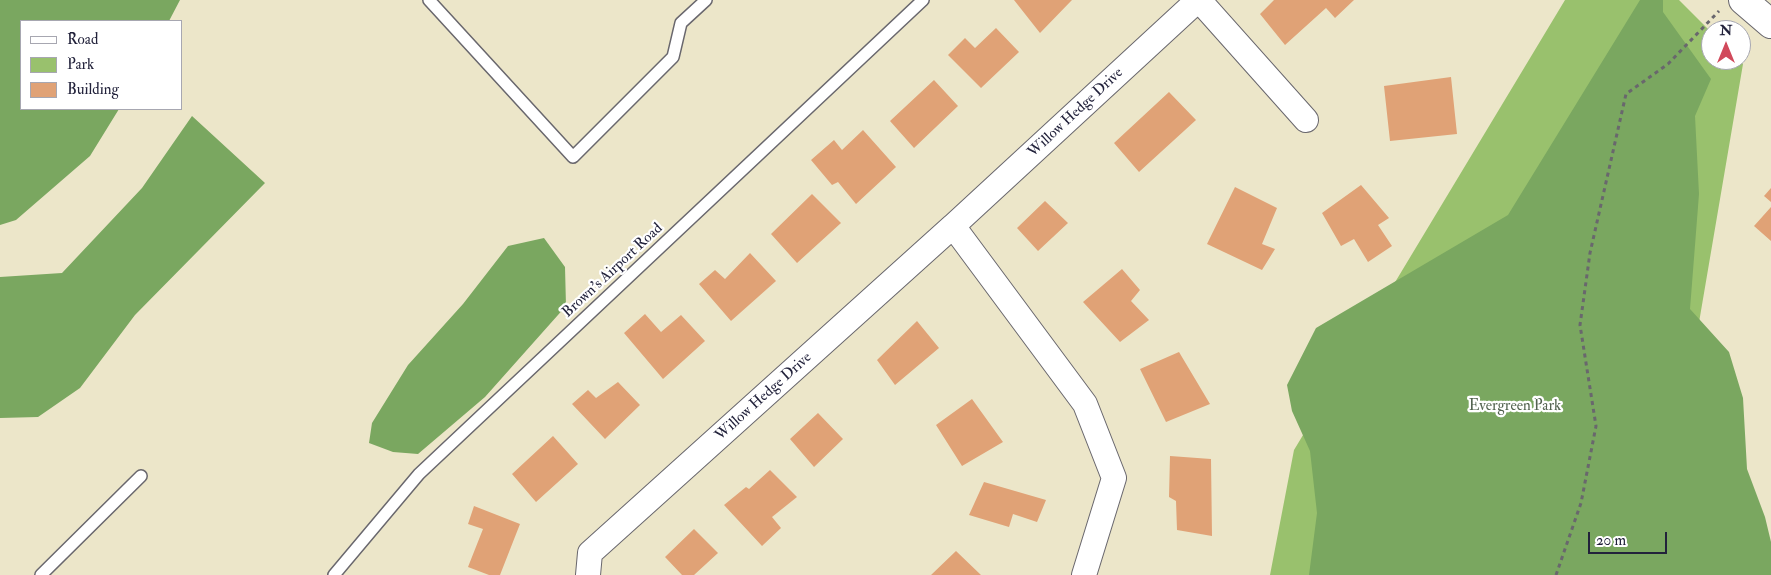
<!DOCTYPE html>
<html>
<head>
<meta charset="utf-8">
<style>
  body { margin:0 }
  #map { position:relative; width:1771px; height:575px; overflow:hidden; background:#ece6c9; font-family:"IM FELL Double Pica",serif }
  canvas { display:block }
  .legend { position:absolute; left:20px; top:20px; width:162px; height:90px; box-sizing:border-box; background:#fff; border:1px solid #a7a7b1; margin:0; padding:6px 9px; list-style:none; font-size:15px; color:#22223b }
  .legend li { display:flex; align-items:center; gap:10px; height:25px }
  .legend b { width:25px; border:1px solid #a7a7b1 }
  .north { position:absolute; left:1701px; top:20px; width:50px; height:50px; box-sizing:border-box; background:#fff; border:1px solid #a7a7b1; border-radius:50%; rotate:0deg; font-size:14px; font-weight:700; line-height:20px; text-align:center; color:#22223b }
  .north::after { content:''; display:block; margin:auto; width:18px; height:22px; background:#d1495b; clip-path:polygon(50% 0,100% 100%,50% 72%,0 100%) }
  .scale { position:absolute; left:1588px; top:532px; width:79px; height:22px; box-sizing:border-box; border:2px solid #22223b; border-top:0; padding-left:6px; font-size:15px; line-height:18px; white-space:nowrap; color:#22223b; -webkit-text-stroke:4px #fff; paint-order:stroke }
</style>
</head>
<body>
<div id="map">
<canvas width="1771" height="575"></canvas>
<ul class="legend">
<li><b style="height:6px;background:#fff"></b>Road</li>
<li><b style="height:14px;background:#99c16d"></b>Park</li>
<li><b style="height:14px;background:#e0a276"></b>Building</li>
</ul>
<div class="north">N</div>
<div class="scale">20 m</div>
</div>
<script>
const ctx = document.querySelector('canvas').getContext('2d');
ctx.lineJoin = 'round';
function fillPath(path, color) { ctx.fillStyle = color; ctx.fill(path, 'evenodd'); }
function stroke(path, color, width, dash) { ctx.strokeStyle = color; ctx.lineWidth = width; ctx.lineCap = dash ? 'butt' : 'round'; ctx.setLineDash(dash || []); ctx.stroke(path); }
function write(font, color, halo, rows, align = 'center') {
  ctx.font = font + ' "IM FELL Double Pica",serif'; ctx.lineWidth = 4.5; ctx.setLineDash([]); ctx.textBaseline = 'middle'; ctx.strokeStyle = halo; ctx.fillStyle = color; for (const [text, x, y, turn = 0] of rows) {
    ctx.save(); ctx.translate(x, y); ctx.rotate((+turn || 0) * Math.PI / 180); ctx.textAlign = isNaN(turn) ? turn : align; if (halo) ctx.strokeText(text, 0, 0); ctx.fillText(text, 0, 0); ctx.restore();
  }
}
const green = new Path2D(`
  M1565,0H1679L1711,32V60H1739L1743,64L1656,575H1270L1294,450Z`);
const forest = new Path2D(`
  M0,0H180L169,21H21V109H119L90,156L16,220L0,225Z
  M1640,0H1663V12L1711,79L1695,116L1699,194L1690,309L1729,352L1743,398L1747,469L1765,517L1771,542V575H1309L1317,513L1310,451L1292,411L1287,385L1316,328L1508,215Z
  M192,116L265,183L135,315L80,388L38,417L0,418V277L62,273L142,188Z
  M544,238L565,267L566,306L485,397L418,454L393,452L369,443L372,423L408,365L463,304L508,246Z`);
const building = new Path2D(`
  M1014,0H1072L1040,33Z
  M1274,0H1354L1335,18L1326,8L1285,45L1260,14Z
  M996,28L1019,52L981,88L948,55L965,38L975,48Z
  M1451,77L1457,134L1390,141L1384,86Z
  M934,80L958,106L914,148L890,121Z
  M1169,92L1196,120L1139,172L1114,143Z
  M863,130L896,167L856,204L838,182L832,185L811,160L834,140L842,150Z
  M1361,185L1389,218L1378,225L1392,246L1368,262L1354,239L1341,246L1322,213Z
  M1235,187L1277,208L1262,244L1275,249L1262,270L1207,244Z
  M1771,188V202L1764,196Z
  M812,194L841,223L797,263L771,234Z
  M1045,201L1068,223L1038,251L1017,228Z
  M1771,207V241L1754,226Z
  M750,253L776,281L731,321L699,284L715,270L725,279Z
  M1122,269L1140,290L1131,301L1149,320L1120,342L1083,302Z
  M645,314L661,332L681,315L705,341L663,379L624,333Z
  M917,321L939,348L895,385L877,360Z
  M1179,352L1210,404L1166,422L1140,369Z
  M618,382L640,405L605,439L572,404L588,390L596,398Z
  M972,399L1003,442L962,466L936,425Z
  M818,413L843,439L814,467L790,439Z
  M553,436L578,464L536,502L512,474Z
  M1170,456L1211,459L1212,536L1177,530L1176,501L1169,497Z
  M770,470L797,497L772,517L781,528L762,546L724,505L746,487L749,489Z
  M984,482L1046,500L1037,522L1013,514L1009,527L969,515Z
  M474,506L520,524L500,575H489L468,567L483,529L468,524Z
  M694,529L718,553L694,575H682L665,557Z
  M956,551L981,575H931Z`);
const path = new Path2D(`
  M1556,575L1581,503L1596,426L1580,325L1590,253L1626,94L1668,64L1719,11`);
const service = new Path2D(`
  M429,0L573,157L673,57L681,23L706,0
  M41,575L141,476
  M334,575L419,474L923,0`);
const minor = new Path2D(`
  M1199,0L1306,120
  M953,226L1198,0
  M588,575L590,553L953,226L1085,404L1114,478L1084,575`);
const tertiary = new Path2D(`
  M1743,0L1771,24`);
const streetNames = [
  ["Willow Hedge Drive",1076,113,-43],
  ["Brown's Airport Road",613,271,-43],
  ["Willow Hedge Drive",764,397,-42]
];
const parkNames = [
  ["Evergreen Park",1515,407]
];
fillPath(green, '#99c16d');
fillPath(forest, '#7aa760');
fillPath(building, '#e0a276');
stroke(service, '#69676d', 14);
stroke(minor, '#69676d', 26);
stroke(tertiary, '#69676d', 30);
stroke(path, '#69676d', 3, [4, 4]);
stroke(service, '#fff', 11);
stroke(minor, '#fff', 24);
stroke(tertiary, '#fff', 28);
write('15px', '#22223b', '#fff', streetNames);
write('15px', '#52624f', '#fff', parkNames);
</script>
</body>
</html>
